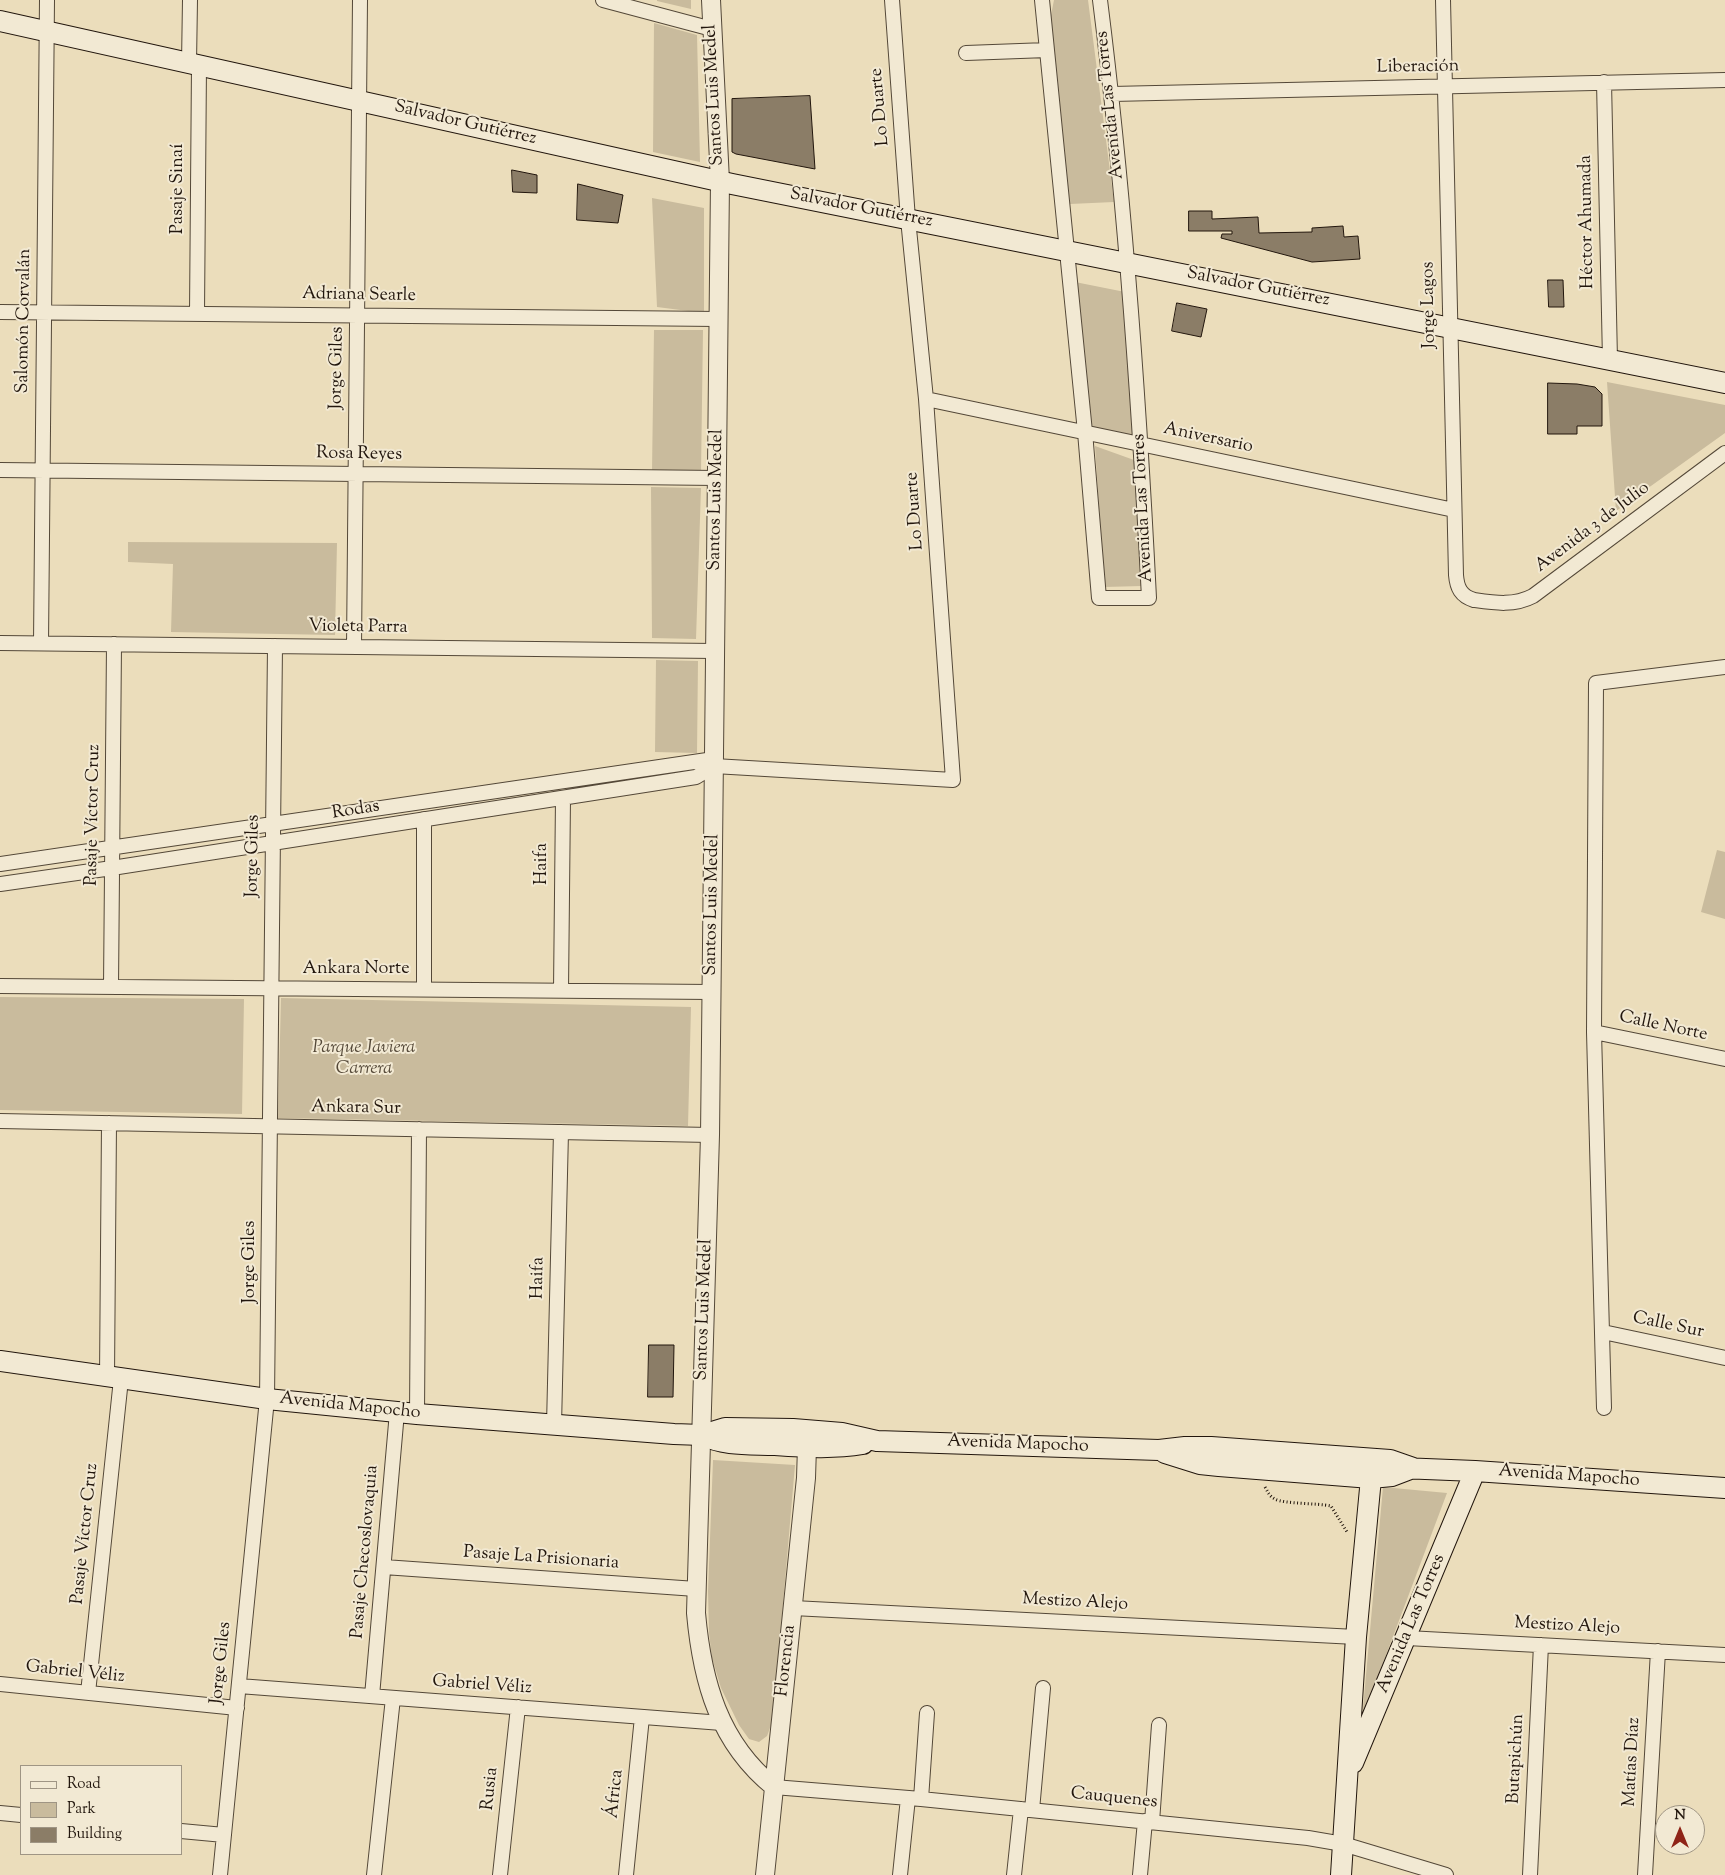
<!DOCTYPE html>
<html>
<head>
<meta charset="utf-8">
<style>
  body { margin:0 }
  #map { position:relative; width:1725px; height:1875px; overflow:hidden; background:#ebddbb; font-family:"Sorts Mill Goudy",serif }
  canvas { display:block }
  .legend { position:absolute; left:20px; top:1765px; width:162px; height:90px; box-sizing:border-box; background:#f2e9d3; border:1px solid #9f9584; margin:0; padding:6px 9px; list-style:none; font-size:15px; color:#22160d }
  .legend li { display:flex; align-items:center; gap:10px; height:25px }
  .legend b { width:25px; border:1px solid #9f9584 }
  .north { position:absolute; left:1655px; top:1805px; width:50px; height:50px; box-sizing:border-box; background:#f2e9d3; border:1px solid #9f9584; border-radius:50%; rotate:0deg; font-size:14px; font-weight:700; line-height:20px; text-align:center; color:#22160d }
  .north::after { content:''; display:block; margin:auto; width:18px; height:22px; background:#8f2418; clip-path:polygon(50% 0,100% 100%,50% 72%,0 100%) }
</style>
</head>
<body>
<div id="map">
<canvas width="1725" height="1875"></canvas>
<ul class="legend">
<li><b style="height:6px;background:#f2e9d3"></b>Road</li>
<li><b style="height:14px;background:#c9bb9d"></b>Park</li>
<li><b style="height:14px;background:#8b7d67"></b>Building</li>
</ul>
<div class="north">N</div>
</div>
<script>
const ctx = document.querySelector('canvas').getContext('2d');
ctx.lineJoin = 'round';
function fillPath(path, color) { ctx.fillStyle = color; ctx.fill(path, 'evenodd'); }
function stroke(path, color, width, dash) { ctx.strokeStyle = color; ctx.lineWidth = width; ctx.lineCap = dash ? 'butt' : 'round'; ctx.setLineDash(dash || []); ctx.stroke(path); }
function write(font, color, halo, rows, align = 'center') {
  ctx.font = font + ' "Sorts Mill Goudy",serif'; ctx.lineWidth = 4; ctx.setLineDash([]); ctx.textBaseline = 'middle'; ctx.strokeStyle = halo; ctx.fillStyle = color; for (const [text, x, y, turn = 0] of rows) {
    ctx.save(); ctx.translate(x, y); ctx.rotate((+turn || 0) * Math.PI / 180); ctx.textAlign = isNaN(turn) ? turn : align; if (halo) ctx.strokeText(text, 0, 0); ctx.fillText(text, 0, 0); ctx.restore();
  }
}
const green = new Path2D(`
  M691,0V9L657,1V0Z
  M1054,0H1088L1114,202L1070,204L1049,25Z
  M654,23L697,35L700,162L653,152Z
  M652,198L704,208V313L657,307Z
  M1075,282L1125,292L1138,436L1088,428Z
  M654,330H703L701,472L652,471Z
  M1607,382L1725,405V433L1616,511Z
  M1095,446L1134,460L1142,586L1104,587Z
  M651,487L701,488L696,639L652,638Z
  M128,542L337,543L335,635L171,632L173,564L128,562Z
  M656,660L698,661L697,753L655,752Z
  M1717,850L1725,852V919L1701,912Z
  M0,997L244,999L242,1114L0,1110Z
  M281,998L691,1007L688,1126L278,1118Z
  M713,1460L795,1465L773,1720L767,1736L759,1742L749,1739L739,1725L721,1688L712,1658L709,1633L708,1591Z
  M1383,1487L1447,1493L1362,1719Z`);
const building = new Path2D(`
  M810,96L815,169L736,154L732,152V99Z
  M512,170L537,175V193L513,192Z
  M578,184L623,195L618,223L577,220Z
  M1189,211H1212V219L1258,217L1259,233L1312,232V228L1343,226L1344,237L1358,236L1360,259L1312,262L1221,238L1222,234H1232V231H1189Z
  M1548,280H1563L1564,307H1549Z
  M1177,303L1207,309L1201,337L1172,331Z
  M1548,383L1577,384L1595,387L1602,394V426H1577V434H1548Z
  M649,1345H674L673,1397H648Z`);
const path = new Path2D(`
  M1265,1487C1268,1492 1269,1496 1275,1499C1283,1504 1318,1503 1331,1506L1347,1532`);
const minor = new Path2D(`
  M603,0L712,29
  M1042,0L1085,432L1099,598H1149C1139,398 1125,198 1100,0
  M1443,0L1456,575C1457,588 1461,596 1474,600C1495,603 1514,606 1533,596L1725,453
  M966,53L1047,50
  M189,63L190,0
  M1604,82L1610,360
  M1112,94L1725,80
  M0,312L718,319
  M197,313L199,65
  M926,399L1454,510
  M0,470L717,478
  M0,643L715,651
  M41,643L47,0
  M354,647L360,0
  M0,864L714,759
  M0,884L112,868L696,777L714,766L953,780L926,399L908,219L892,0
  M0,986L712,992
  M111,987L114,644
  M424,989V819
  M561,990L563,798
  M1594,1032L1725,1059
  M0,1121L710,1135
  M1603,1332L1725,1358
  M107,1377L109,1123
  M1604,1408L1594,1032L1596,683L1725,667
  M417,1414L419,1129
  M554,1425L561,1132
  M384,1567L696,1589
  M793,1608L1356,1637
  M1407,1638L1725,1655
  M0,1684L237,1708
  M239,1686L722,1723
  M88,1693L121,1379
  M372,1696L397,1412
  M774,1787L921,1799L1308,1838L1343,1844L1446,1875
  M921,1799L927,1713
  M1032,1810L1043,1688
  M0,1813L21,1815
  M1152,1822L1159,1725
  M181,1831L224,1835
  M220,1875L267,1399L275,646
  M374,1875L393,1698
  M500,1875L518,1707
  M626,1875L642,1717
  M900,1875L908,1798
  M1014,1875L1021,1809
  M1140,1875L1145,1821
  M1530,1875L1541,1645
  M1645,1875L1658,1651`);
const tertiary = new Path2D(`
  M711,0L720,181L710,1135L696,1613C702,1681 719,1743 774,1787
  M765,1875L806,1478L807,1447`);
const secondary = new Path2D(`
  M0,21L732,184L1725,383
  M0,1361L267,1399L417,1414L674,1434L702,1435L725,1428L793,1429L842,1433L877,1441L1159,1450L1185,1447H1211L1390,1460L1413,1468
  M702,1435C724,1446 749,1444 774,1445C804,1447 833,1449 863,1444
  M1165,1453L1200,1464L1219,1466L1371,1478L1392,1476L1413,1468
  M1401,1468L1475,1471L1725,1488
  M1353,1763L1475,1471
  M1341,1875L1356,1637L1371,1478`);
const streetNames = [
  ["Liberación",1418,68,-1],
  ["Santos Luis Medel",715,95,-93],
  ["Avenida Las Torres",1111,105,-96],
  ["Lo Duarte",881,107,-95],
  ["Salvador Gutiérrez",465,124,13],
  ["Pasaje Sinaí",179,189,-90],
  ["Salvador Gutiérrez",861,209,11],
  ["Héctor Ahumada",1588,222,-91],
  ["Salvador Gutiérrez",1258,288,11],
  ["Adriana Searle",359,296,1],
  ["Jorge Lagos",1430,305,-91],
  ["Salomón Corvalán",25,321,-89],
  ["Jorge Giles",338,368,-89],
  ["Aniversario",1208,439,12],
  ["Rosa Reyes",359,455,1],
  ["Santos Luis Medel",717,500,-89],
  ["Avenida Las Torres",1144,508,-93],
  ["Lo Duarte",916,511,-94],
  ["Avenida 3 de Julio",1593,528,-37],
  ["Violeta Parra",358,628,1],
  ["Rodas",356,811,-9],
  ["Pasaje Víctor Cruz",94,815,-89],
  ["Jorge Giles",254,856,-89],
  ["Haifa",543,864,-90],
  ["Santos Luis Medel",713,905,-89],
  ["Ankara Norte",356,970],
  ["Calle Norte",1663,1027,12],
  ["Ankara Sur",356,1109,1],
  ["Jorge Giles",251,1262,-90],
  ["Haifa",539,1278,-89],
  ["Santos Luis Medel",705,1310,-88],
  ["Calle Sur",1668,1326,12],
  ["Avenida Mapocho",350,1407,6],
  ["Avenida Mapocho",1018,1445,2],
  ["Avenida Mapocho",1569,1477,4],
  ["Pasaje Víctor Cruz",86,1534,-84],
  ["Pasaje Checoslovaquia",366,1552,-85],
  ["Pasaje La Prisionaria",541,1559,4],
  ["Mestizo Alejo",1075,1603,3],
  ["Avenida Las Torres",1412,1624,-67],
  ["Mestizo Alejo",1567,1627,3],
  ["Florencia",787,1661,-84],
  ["Jorge Giles",222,1663,-84],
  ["Gabriel Véliz",75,1673,6],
  ["Gabriel Véliz",482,1686,4],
  ["Butapichún",1517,1759,-87],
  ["Matías Díaz",1633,1762,-87],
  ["Rusia",491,1789,-84],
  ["África",616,1794,-84],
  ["Cauquenes",1114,1799,6]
];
const parkNames = [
  ["Parque Javiera",364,1049],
  ["Carrera",364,1070]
];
fillPath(green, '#c9bb9d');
fillPath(building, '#8b7d67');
stroke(building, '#22160d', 1);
stroke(minor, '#544838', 16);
stroke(tertiary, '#544838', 20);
stroke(secondary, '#22160d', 22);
stroke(path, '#22160d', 3, [1, 2.5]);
stroke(minor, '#f2e9d3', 14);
stroke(tertiary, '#f2e9d3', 18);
stroke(secondary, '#f2e9d3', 20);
write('18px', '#22160d', '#f2e9d3', streetNames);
write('italic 18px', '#544838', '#f2e9d3', parkNames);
</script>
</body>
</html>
